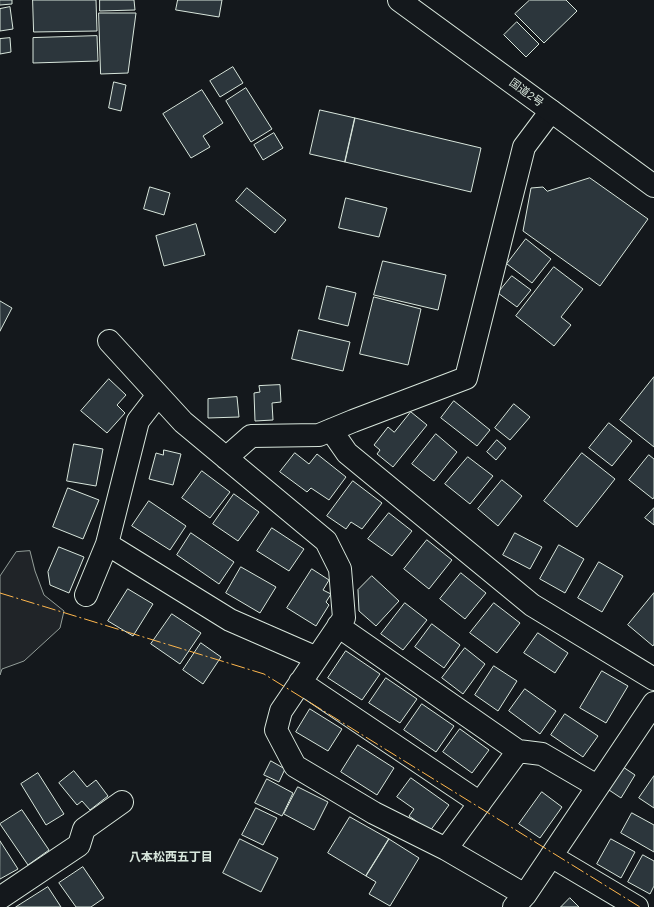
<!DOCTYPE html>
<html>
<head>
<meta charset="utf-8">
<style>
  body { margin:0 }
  canvas { display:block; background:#14181c }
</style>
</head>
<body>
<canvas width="654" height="907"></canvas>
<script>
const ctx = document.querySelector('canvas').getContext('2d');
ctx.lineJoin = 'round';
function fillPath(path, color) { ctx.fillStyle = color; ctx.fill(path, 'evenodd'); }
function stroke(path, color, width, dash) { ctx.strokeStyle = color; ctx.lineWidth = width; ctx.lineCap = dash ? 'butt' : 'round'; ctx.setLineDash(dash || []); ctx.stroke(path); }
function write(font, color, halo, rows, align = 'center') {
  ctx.font = font + ' Arial,"Noto Sans JP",sans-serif'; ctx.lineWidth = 3; ctx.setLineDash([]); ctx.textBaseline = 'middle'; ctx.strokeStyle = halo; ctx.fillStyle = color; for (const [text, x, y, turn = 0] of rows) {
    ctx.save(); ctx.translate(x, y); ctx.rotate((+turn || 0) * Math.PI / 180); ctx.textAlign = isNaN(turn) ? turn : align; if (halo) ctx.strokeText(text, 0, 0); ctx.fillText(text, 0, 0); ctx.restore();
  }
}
const green = new Path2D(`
  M30,551L35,571L44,595L64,611L60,628L24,661L2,669L0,675V576L16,552Z`);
const building = new Path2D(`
  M0,0H12V4L0,5Z
  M33,0H96L97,31L34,32Z
  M100,0H134L135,10L100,11Z
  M178,0H222L219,17L176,10Z
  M530,0H566L577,11L544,43L515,14Z
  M10,7L13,29L0,31V9Z
  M99,13H136L128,73L101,74Z
  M517,22L539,44L526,57L504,35Z
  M97,36L98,61L33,63V38Z
  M10,38L11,52L0,54V39Z
  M233,67L243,83L220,97L210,81Z
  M114,82L126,85L121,111L109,108Z
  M246,88L272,129L251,142L226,101Z
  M202,90L223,123L203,136L210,147L191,158L163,114Z
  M320,110L355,118L345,162L310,154Z
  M355,118L481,148L471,192L345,162Z
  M274,133L283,148L263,160L254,145Z
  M590,178L648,219L600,286L523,231L531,188L543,187L547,191Z
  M150,187L170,193L164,215L144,209Z
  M247,188L286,220L275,233L236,201Z
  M346,198L387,208L379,237L339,228Z
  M196,224L205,255L164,266L156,236Z
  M526,239L551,259L532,283L507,264Z
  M383,261L446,275L438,310L374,295Z
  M554,267L583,289L561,317L571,325L554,346L516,316Z
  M512,276L531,290L517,307L498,293Z
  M327,286L356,293L348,326L319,319Z
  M374,297L421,309L408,365L360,354Z
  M0,301L12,308L0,331Z
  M299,330L350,342L343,371L292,359Z
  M654,377V447L620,420Z
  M109,379L126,395L117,405L125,413L107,433L81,411Z
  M280,385L281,402L272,403L273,420L255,421L254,393L260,392L259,386Z
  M237,397L239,417L208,418V399Z
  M454,401L490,430L477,446L441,418Z
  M514,404L530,417L510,440L495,428Z
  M411,412L427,425L393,467L377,454L380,450L374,445L388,427L394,432Z
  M609,423L632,441L612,466L589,448Z
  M436,434L457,452L434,481L412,464Z
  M497,440L506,448L496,460L487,452Z
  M74,444L103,449L96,486L67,481Z
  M164,450L181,454L173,485L149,479L156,453L163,455Z
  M295,453L309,464L317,454L346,477L329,500L311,488L307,492L280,472Z
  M582,453L615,479L577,527L544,501Z
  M649,455L654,459V497L653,499L629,480Z
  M468,457L493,476L470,504L445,484Z
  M202,471L230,492L210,518L182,498Z
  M502,480L522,496L498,526L478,509Z
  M353,481L382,503L362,529L351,522L346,529L327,516Z
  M68,488L99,500L83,539L53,527Z
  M234,494L259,512L238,541L213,524Z
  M149,501L186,526L170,550L132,526Z
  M654,508V525L645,518Z
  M389,513L412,531L392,556L368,539Z
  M272,528L304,549L289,571L257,551Z
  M191,533L234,562L219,584L177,555Z
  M515,533L542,547L530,569L503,555Z
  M427,540L452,560L429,589L404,569Z
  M559,545L584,559L565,593L540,579Z
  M59,547L84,557L69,593L50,585L48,572Z
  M599,562L623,576L602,612L578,598Z
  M241,567L276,587L260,613L226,593Z
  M312,569L329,580L323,590L331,594L326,602L329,605L316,626L287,608Z
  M461,573L486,593L465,619L440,599Z
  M372,576L399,601L376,626L359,611L358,590Z
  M128,589L153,604L133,636L108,621Z
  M654,593V644L653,646L628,625Z
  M405,603L427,620L403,650L381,634Z
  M494,603L520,623L497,653L470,633Z
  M172,614L201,633L180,664L151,644Z
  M432,624L460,645L444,668L415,647Z
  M538,633L568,653L555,673L524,653Z
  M201,643L221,657L203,684L183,670Z
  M465,648L485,664L463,694L442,678Z
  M346,651L380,674L362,700L328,678Z
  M494,666L517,681L498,711L475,695Z
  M602,671L628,686L606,723L580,708Z
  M386,678L417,699L400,723L369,703Z
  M525,689L556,711L540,734L509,711Z
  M422,704L454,726L436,752L404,730Z
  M310,709L342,729L328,751L296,732Z
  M565,714L598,736L583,757L551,735Z
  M460,729L489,750L472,773L443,752Z
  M358,745L394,768L377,795L341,772Z
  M271,761L285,769L279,782L264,775Z
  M623,767L635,775L621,798L609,790Z
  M74,771L87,787L96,780L108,796L90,810L82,801L77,805L59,783Z
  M38,773L64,814L46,825L21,784Z
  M654,776V808L639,798Z
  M411,778L449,805L430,831L409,816L414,809L397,797Z
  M267,779L293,793L282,816L255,803Z
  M298,787L328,802L314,830L284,814Z
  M542,792L562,807L540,838L519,824Z
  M256,808L277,818L263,845L242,835Z
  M22,810L49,850L28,865L0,824Z
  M632,813L654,825V852L621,833Z
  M350,817L389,839L366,876L328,853Z
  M240,839L278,858L261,892L223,873Z
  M389,839L419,858L390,906L369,894L376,882L366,876Z
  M611,839L635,852L621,878L597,864Z
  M0,841L18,869L0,879Z
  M643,855L654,861V886L650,894L628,882Z
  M83,867L104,898L91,907H76L59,883Z
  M48,887L61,907H16Z
  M570,898L579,907H561Z`);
const street = new Path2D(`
  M109,341L183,422L326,541L340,569L344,618L281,711L276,730L295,766L374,813L446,849L525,895
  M331,430L347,453L532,605L654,679
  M226,458L251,436L319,435L353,421L466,378L524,147L551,111
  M107,544L230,620L317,658
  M86,595L107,544L138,421L158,395
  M338,626L518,751
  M300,682L480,803
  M446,849L518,751L542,754L597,786
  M551,856L637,907
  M0,898L79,845L84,829L122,802
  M514,907L525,895L654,703`);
const highway = new Path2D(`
  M399,0L654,186`);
const power = new Path2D(`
  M0,593L264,674L640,907`);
const streetNames = [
  ["国道2号",526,93,36]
];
const neighbourhoodNames = [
  ["八本松西五丁目",171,858]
];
fillPath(green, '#202428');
stroke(green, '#939e99', 1);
fillPath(building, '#2c363c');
stroke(building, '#d8e6dc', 1);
stroke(street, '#d8e6dc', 24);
stroke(highway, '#d8e6dc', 24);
stroke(street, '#14181c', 22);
stroke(highway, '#14181c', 22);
stroke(power, '#ffb74d', 1, [14, 3, 2, 3]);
write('11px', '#d8e6dc', '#14181c', streetNames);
write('bold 12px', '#d8e6dc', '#14181c', neighbourhoodNames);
</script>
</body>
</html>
